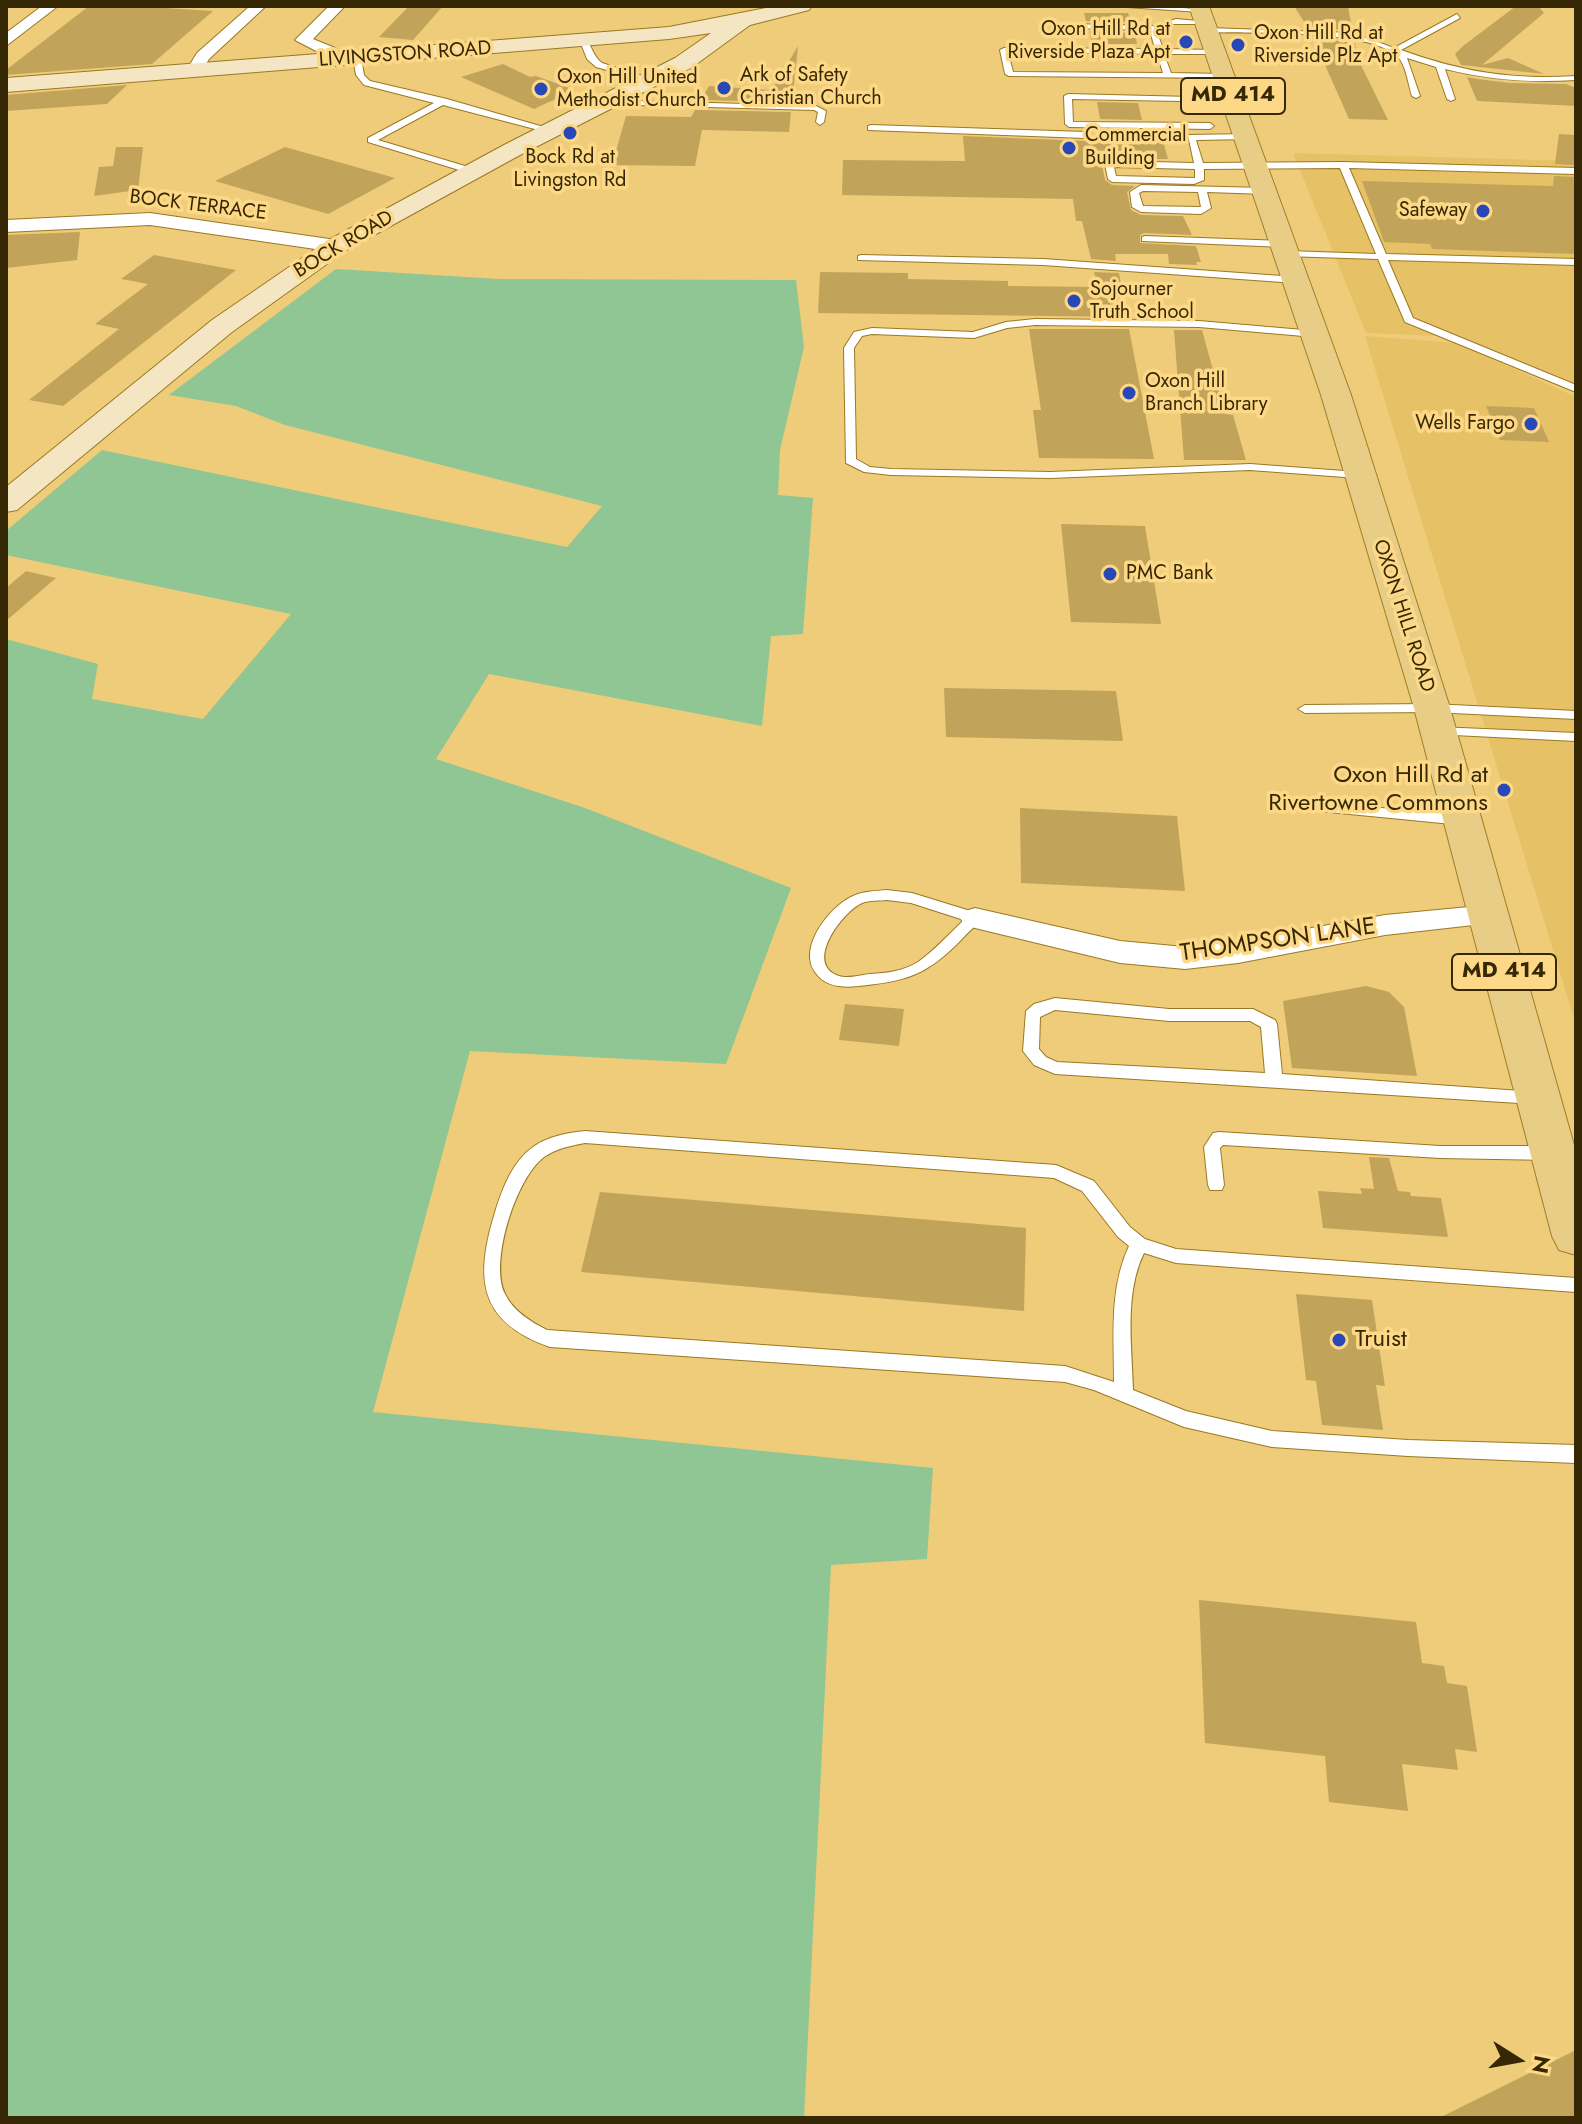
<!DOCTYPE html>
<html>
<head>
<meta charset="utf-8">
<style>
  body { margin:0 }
  #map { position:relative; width:1582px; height:2124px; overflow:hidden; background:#efcc7a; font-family:Jost,sans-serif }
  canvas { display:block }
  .frame { position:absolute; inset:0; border:8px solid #362804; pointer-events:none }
  .north { position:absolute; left:1478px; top:2020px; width:80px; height:80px; -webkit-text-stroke:6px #fdd987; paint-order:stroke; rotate:101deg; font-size:22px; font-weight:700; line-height:32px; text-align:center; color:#362804 }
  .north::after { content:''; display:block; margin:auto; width:28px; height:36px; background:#362804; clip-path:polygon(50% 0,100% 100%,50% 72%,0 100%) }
</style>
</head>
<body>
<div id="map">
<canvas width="1582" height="2124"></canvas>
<div class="frame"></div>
<div class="north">N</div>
</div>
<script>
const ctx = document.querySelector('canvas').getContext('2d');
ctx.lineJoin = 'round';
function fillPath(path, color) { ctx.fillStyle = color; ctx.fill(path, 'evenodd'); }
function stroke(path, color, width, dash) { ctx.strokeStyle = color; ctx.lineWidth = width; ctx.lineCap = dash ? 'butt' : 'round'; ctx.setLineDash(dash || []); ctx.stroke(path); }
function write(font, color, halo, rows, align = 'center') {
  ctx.font = font + ' Jost,sans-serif'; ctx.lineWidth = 7; ctx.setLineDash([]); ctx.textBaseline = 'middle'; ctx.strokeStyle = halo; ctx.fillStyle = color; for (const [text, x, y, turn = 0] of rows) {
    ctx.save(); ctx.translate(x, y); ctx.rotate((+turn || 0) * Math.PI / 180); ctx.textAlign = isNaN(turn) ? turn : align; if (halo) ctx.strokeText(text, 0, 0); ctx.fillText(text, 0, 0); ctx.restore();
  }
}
const built = new Path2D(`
  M1293,153L1576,161V392L1462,337L1366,333Z
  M1365,336L1458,343L1576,397V1025Z`);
const green = new Path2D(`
  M336,269L499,279L796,280L804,347L780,450L778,495L813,498L803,634L771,636L762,726L489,674L436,759L585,808L791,888L726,1064L470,1051L373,1412L933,1468L927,1559L831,1565L804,2118H6V639L98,664L92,699L203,719L291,614L6,555V531L102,450L567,547L602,506L285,425L236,406L169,395Z`);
const building = new Path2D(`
  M89,6H134L213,11L152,64L6,75V70Z
  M409,6H443L413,40L379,37Z
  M1294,6H1348L1352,30L1308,28Z
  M1516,6H1538L1544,13L1482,65L1508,58L1544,74L1461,65L1455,54L1463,46Z
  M1084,13H1128L1131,22L1086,21Z
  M1089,31L1135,33L1137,44H1092Z
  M1313,38L1355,43L1357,57L1388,120L1349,119Z
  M798,46L792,102L701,100L709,86L772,90Z
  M503,64L530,77L536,76L575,90L534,109L461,77Z
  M1467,77L1478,79L1510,83L1566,84L1576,88V106L1477,101Z
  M127,85L107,104L6,111V95Z
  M1097,102L1138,103L1142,120L1100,119Z
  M695,110L791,112L789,132L702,130L695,166L612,165L626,116L691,117Z
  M1102,130L1144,131L1146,140L1163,141L1168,159H1107L1102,165L1105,180L1112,185L1135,186L1127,192L1131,210L1141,215L1183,216L1192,235L1144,233L1140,235V243L1196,246L1201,262H1196L1197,265L1169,264L1168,254H1115L1116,261L1091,259L1082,221H1076L1073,199L842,195L843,160L965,161L963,136L1086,141L1104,139Z
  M1559,134L1576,135V165L1555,164Z
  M116,147H143L138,190L94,196L99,167L113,166Z
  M285,147L395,178L328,214L215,181Z
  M1554,176L1576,177V254L1432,249L1430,244L1384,242L1362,181L1553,186Z
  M80,232L77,260L6,268V235Z
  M154,255L236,270L63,406L29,400L119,329L95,324L148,284L121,279Z
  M820,272L908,273V279L1008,281V286L1098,287L1094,272L1119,273L1127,317L818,313Z
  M1029,329H1129L1154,459L1039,458L1033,410H1041Z
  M1174,330H1202L1225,414L1233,415L1246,460H1184Z
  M1486,406L1534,408L1549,442L1500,440Z
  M1061,524L1145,526L1161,624L1071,622Z
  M26,571L56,578L6,621V588Z
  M944,688L1116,691L1123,741L946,737Z
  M1020,808L1177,816L1185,891L1021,883Z
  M1366,986L1389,992L1404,1007L1417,1076L1292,1068L1283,1001Z
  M845,1004L904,1009L899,1046L839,1040Z
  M1369,1157L1389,1158L1398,1191L1410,1192L1411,1196L1441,1198L1448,1237L1323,1228L1318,1191L1362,1194L1360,1188L1374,1189Z
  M600,1192L1026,1228L1024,1311L581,1272Z
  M1296,1294L1372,1300L1385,1386L1376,1385L1383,1430L1322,1425L1316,1381L1306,1380Z
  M1199,1600L1416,1622L1422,1663L1444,1666L1447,1683L1467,1686L1477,1752L1455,1749L1458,1770L1402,1764L1408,1811L1329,1802L1325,1756L1205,1743Z
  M1576,2050V2118H1439Z`);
const lane = new Path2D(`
  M1112,6H1163L1204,10L1200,12Z
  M1457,14L1460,18L1401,50C1462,72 1512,80 1576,76V80C1530,83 1490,80 1445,69L1455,99L1451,101L1447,99L1436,67L1407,58L1420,96L1416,98L1412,96C1408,84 1406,64 1397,56C1366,28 1251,34 1208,32L1204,30L1208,28L1353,33L1394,48Z
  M1176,19L1209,22L1205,24H1170L1157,32L1163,49L1216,50L1220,52L1216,54H1164L1171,73L1225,74L1228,78L1009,76L1005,74L1000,50L1004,48L1155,49L1150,30L1071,28L1068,24L1154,26ZM1008,52L1157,54L1163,73L1013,72Z
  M584,39C592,43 592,56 602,63L654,80L650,82L596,67L587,59L580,41Z
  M357,56L361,58L364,75L370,81L447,99L554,130L550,133L443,105L378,140L475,169V173L472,174L368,142V138L434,103L364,85L356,75L353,58Z
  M1068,94L1234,98L1238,100L1234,102L1072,99L1073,122L1210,123L1214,126L1210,129L1069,127L1065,124L1064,96Z
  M606,100L816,106L826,111L824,122L820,125L816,122L818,112L814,110L603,104Z
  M871,125L1086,132L1090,135L1086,138L868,130V126Z
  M1247,134L1250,135V139L1196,140L1203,163L1343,162L1576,168V174L1349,168L1386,254L1576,259V265L1388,260L1413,318L1576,385V392L1405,322L1378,259L1284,256V252L1287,251L1376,254L1340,168L1204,169V180L1194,184L1112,182L1108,179L1105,164L1109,161L1194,163L1188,135ZM1114,167L1195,169V178L1116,176Z
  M1141,185L1266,188L1270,191L1266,194L1207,192L1211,208L1201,214L1141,212L1132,207L1130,192ZM1143,191L1198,192L1201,207L1143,206L1139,193Z
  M1145,236L1284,241L1289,244L1284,247L1142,241V237Z
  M861,255L1043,259L1296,277L1301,280L1296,283L1043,265L858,260V256Z
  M1035,319L1199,321L1315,331L1320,334L1315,337L1199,327L1035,325L1007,328L974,338L872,334L862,336L854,348L856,459L870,467L891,469L1050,472L1250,464L1358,472L1364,475L1358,478L1250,470L1050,478L891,475L864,472L846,463L844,348L854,332L872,328L973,332L1006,322Z
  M1432,704L1576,711V719L1432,712L1305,713L1298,709L1305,705Z
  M1438,727L1576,733V741L1433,734V728Z
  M1324,803L1462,815L1469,820L1462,825L1319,811L1317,808L1319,805Z
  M887,890L912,893L980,914L982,918C976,926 968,932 961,940C927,975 907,981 859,986C843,988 825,987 815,972C798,947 829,908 851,897C862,891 875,891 887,890ZM887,900L911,903L964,920C949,934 935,950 918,962C903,971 888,973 870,974C861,975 848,979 839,976C803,964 842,912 862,903C870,900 879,901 887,900Z
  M1055,998L1169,1009H1253L1275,1020L1277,1024L1282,1074L1535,1092L1541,1094L1543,1098L1541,1102L1535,1104L1055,1074L1034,1065L1023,1051L1026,1011L1034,1004ZM1055,1010L1169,1021H1250L1261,1027L1265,1073L1057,1062L1046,1057L1039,1049L1040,1017Z
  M585,1131L1056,1165L1094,1181L1130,1227L1145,1239L1176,1249L1576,1278V1292L1176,1263L1144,1253C1124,1294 1132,1345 1133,1390L1186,1411L1272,1431L1408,1440L1576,1445V1463L1408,1456L1272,1447L1184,1427L1094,1390L1065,1382L550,1347C476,1321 475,1276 496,1209C503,1187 513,1161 533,1147C548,1136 567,1133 585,1131ZM585,1143L1054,1178L1082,1191L1118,1237L1129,1246C1109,1289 1114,1336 1114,1382L1065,1366L547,1330C531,1322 513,1311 505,1294C489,1262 516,1178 544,1157C557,1148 570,1146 585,1143Z
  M1219,1132L1440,1146H1551L1557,1148L1559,1153L1557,1158L1551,1160L1440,1158L1223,1145L1220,1148L1224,1185L1222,1190H1210L1208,1185L1204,1147L1213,1133Z`);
const street = new Path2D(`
  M42,6H58L6,46V33Z
  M250,6H266L209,59L200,74H188L186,71L197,53Z
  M329,6H345L313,39L335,48L340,60L332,65L326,63L322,54L295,40Z
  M150,213L336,240L345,246L336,252L150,225L6,232V220Z
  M1490,905L1500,908L1505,915L1500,922L1385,935L1238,963L1185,969L1120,963L975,928L965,925L960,918L965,911L975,908L1120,941L1185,947L1238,941L1385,915Z`);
const secondary = new Path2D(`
  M776,6H812L809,10L750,25L691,68L520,155L345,251L232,332L17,510L6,512V487L212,320L327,241L504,145L675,58L711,33L669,39L6,92V78L669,27Z`);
const primary = new Path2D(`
  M1189,6H1209L1351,395L1450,708L1576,1152V1255L1559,1250L1552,1236L1414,708L1321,395Z`);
const markers = [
  [1186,42,8,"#2948b7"],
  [1238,45,8,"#2948b7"],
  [724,88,8,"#2948b7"],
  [541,89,8,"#2948b7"],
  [570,133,8,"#2948b7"],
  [1069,148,8,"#2948b7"],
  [1483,211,8,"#2948b7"],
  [1074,301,8,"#2948b7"],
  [1129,393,8,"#2948b7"],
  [1531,424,8,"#2948b7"],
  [1110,574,8,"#2948b7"],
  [1504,790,8,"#2948b7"],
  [1339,1340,8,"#2948b7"]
];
const farPoinames = [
  ["Oxon Hill Rd at",1170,30,"right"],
  ["Riverside Plaza Apt",1170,53,"right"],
  ["Oxon Hill Rd at",1254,34],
  ["Riverside Plz Apt",1254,57],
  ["Ark of Safety",740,76],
  ["Christian Church",740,99],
  ["Oxon Hill United",557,78],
  ["Methodist Church",557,101],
  ["Commercial",1085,136],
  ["Building",1085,159],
  ["Bock Rd at",570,158,"center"],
  ["Livingston Rd",570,181,"center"],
  ["Safeway",1467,211,"right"],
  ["Sojourner",1090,290],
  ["Truth School",1090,313],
  ["Oxon Hill",1145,382],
  ["Branch Library",1145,405],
  ["Wells Fargo",1515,424,"right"],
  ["PMC Bank",1126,574]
];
const farStreetnames = [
  ["LIVINGSTON ROAD",405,55,-4],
  ["BOCK TERRACE",198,206,7],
  ["BOCK ROAD",344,245,-31],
  ["OXON HILL ROAD",1403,616,72]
];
const shields = [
  [1233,96,104],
  [1504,972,104]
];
const shieldNames = [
  ["MD 414",1233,96],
  ["MD 414",1504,972]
];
const poiNames = [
  ["Oxon Hill Rd at",1488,776],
  ["Rivertowne Commons",1488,804],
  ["Truist",1355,1340,"left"]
];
const streetNames = [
  ["THOMPSON LANE",1278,941,-8]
];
fillPath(built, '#e7c165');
fillPath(green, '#8fc693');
fillPath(building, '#c2a35a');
stroke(lane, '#9a7922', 2);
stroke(street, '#9a7922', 2);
stroke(secondary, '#9a7922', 2);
stroke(primary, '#a07e25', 2);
fillPath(lane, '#fff');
fillPath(street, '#fff');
fillPath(secondary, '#f4e6c3');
fillPath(primary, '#e8cd87');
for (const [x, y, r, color] of markers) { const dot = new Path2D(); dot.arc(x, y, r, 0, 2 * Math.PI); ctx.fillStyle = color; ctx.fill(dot); stroke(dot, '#fdd987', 3); }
write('20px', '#362804', '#fdd987', farPoinames, 'left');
write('20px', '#362804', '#fdd987', farStreetnames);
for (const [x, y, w] of shields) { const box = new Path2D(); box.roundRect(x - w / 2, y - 18, w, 36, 6); ctx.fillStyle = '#fdd987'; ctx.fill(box); stroke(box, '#362804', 2); }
write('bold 22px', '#362804', null, shieldNames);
write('24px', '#362804', '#fdd987', poiNames, 'right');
write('24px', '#362804', '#fdd987', streetNames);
</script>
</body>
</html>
